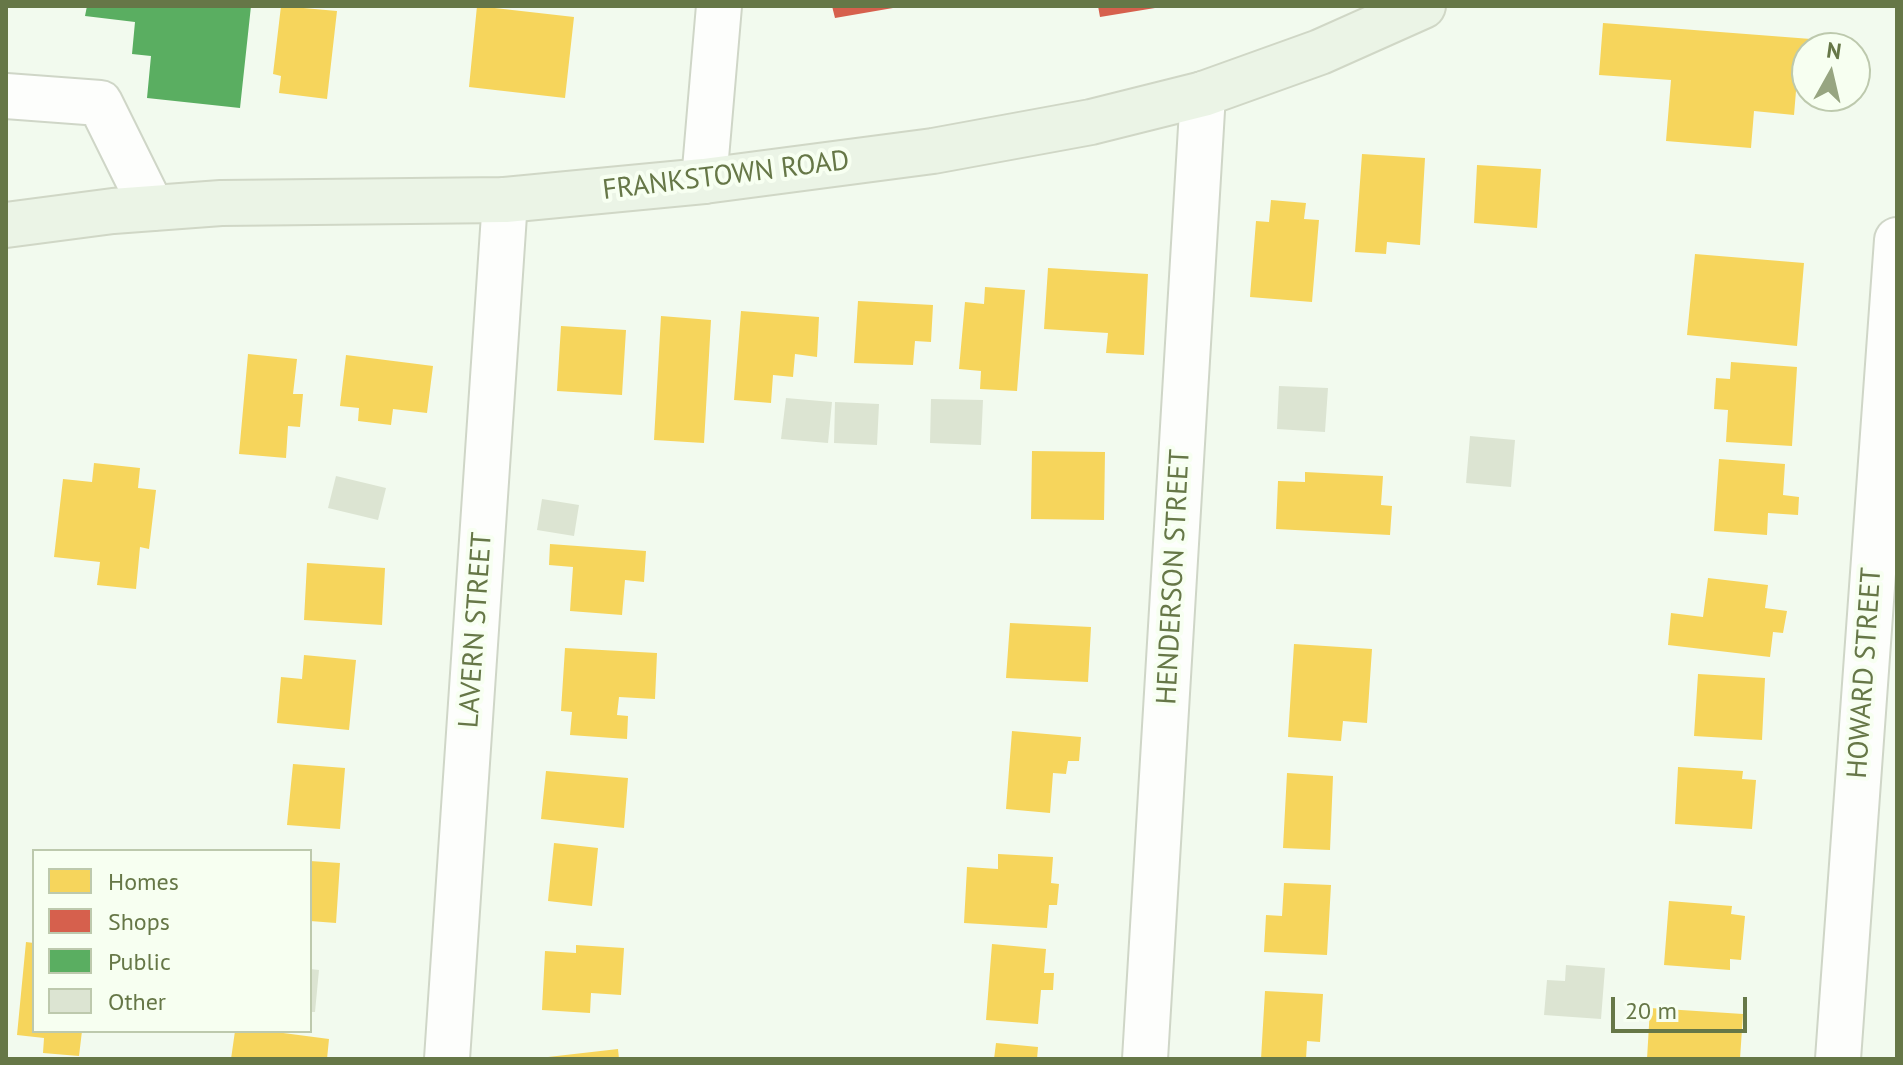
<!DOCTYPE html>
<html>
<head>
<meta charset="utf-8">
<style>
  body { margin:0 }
  #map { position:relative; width:1903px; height:1065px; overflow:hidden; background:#f2faee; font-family:"PT Sans",sans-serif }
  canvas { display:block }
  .frame { position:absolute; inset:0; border:8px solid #667747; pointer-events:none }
  .legend { position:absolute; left:32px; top:849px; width:280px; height:184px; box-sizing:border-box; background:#f7fff1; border:2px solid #bdc9ad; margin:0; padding:10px 14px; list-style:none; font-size:24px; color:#667747 }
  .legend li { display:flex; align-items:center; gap:16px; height:40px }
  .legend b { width:40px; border:2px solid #bdc9ad }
  .north { position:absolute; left:1791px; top:32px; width:80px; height:80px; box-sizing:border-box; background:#f7fff1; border:2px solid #bdc9ad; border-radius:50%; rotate:8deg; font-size:22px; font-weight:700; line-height:32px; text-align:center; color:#667747 }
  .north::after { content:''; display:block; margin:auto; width:28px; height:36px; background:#97a581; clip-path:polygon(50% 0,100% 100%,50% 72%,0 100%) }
  .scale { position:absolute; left:1611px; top:997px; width:136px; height:36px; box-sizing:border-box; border:4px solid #667747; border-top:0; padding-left:10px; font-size:24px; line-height:28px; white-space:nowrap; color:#667747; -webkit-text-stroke:6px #f7fff1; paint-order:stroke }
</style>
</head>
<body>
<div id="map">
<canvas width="1903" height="1065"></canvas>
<div class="frame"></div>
<ul class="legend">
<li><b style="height:22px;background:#f6d55c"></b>Homes</li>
<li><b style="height:22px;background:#d6604d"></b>Shops</li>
<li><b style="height:22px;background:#5aae61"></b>Public</li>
<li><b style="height:22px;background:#dce4d2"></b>Other</li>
</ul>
<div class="north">N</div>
<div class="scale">20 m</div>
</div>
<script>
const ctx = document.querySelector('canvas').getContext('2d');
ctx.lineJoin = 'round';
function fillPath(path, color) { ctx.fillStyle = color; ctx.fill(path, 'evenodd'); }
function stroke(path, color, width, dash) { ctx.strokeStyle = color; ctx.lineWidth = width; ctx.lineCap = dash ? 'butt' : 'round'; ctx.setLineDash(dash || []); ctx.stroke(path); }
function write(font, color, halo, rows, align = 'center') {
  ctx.font = font + ' "PT Sans",sans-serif'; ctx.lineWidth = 8; ctx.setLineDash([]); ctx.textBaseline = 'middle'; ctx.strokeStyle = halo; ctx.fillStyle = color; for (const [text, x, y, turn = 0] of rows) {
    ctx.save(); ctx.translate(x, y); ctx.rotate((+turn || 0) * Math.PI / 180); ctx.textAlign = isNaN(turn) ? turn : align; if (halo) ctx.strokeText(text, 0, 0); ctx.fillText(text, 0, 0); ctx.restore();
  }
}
const homes = new Path2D(`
  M281,6L337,11L327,99L279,93L281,76L273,74Z
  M477,6L574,17L565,98L469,87Z
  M1603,23L1811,39L1810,48H1807V92L1796,91L1794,115L1754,111L1751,148L1666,141L1671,80L1599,75Z
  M1362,154L1425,158L1420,245L1387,242L1386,254L1355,252Z
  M1477,165L1541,169L1537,228L1474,223Z
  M1271,200L1306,203L1304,219L1319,220L1312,302L1250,297L1256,221L1269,222Z
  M1695,254L1804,263L1797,346L1687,335Z
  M1048,268L1148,274L1144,355L1106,353L1108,333L1044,329Z
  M985,287L1025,290L1017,391L980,389L981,371L959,369L965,302L984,304Z
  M858,301L933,305L931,342L915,341L913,365L854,363Z
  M741,311L819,317L817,357L795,354L793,377L773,375L771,403L734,400Z
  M661,316L711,320L704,443L654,440Z
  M561,326L626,330L622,395L557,391Z
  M248,354L297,359L293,394H303L300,427L288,426L286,458L239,454Z
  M346,355L433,366L427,413L393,409L391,425L358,421L359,408L340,406Z
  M1731,362L1797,367L1792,446L1726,442L1728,410L1714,409L1716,378L1730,379Z
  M1032,451L1105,452L1104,520L1031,519Z
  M1719,459L1785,464L1783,495L1799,497L1798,515L1768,513L1767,535L1714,531Z
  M94,463L140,468L138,488L156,490L149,549L140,547L136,589L97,585L100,562L54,557L63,479L92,482Z
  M1305,472L1383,476L1381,505L1392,506L1390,535L1276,529L1278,481L1305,482Z
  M550,544L646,551L644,582L625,580L622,615L570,611L573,567L549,565Z
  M307,563L385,568L382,625L304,620Z
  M1708,578L1768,585L1765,608L1787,611L1783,633L1773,632L1770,657L1668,645L1671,613L1703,617Z
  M1010,623L1091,627L1088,682L1006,678Z
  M1294,644L1372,649L1367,723L1343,721L1341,741L1288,737Z
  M565,648L657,653L655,699L619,697L617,715L628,716L627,739L570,735L572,712L561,711Z
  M304,655L356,660L349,730L277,723L281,677L302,679Z
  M1698,674L1765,678L1762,740L1694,736Z
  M1012,731L1081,737L1079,761H1068L1066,774L1053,773L1050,813L1006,809Z
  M293,764L345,768L340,829L287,825Z
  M1678,767L1743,771L1742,779L1756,780L1752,829L1675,824Z
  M546,771L628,778L624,828L541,819Z
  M1287,773L1333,776L1330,850L1283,848Z
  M554,843L598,848L592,906L548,901Z
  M998,854L1053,857L1051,883L1059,884L1057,905H1049L1047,928L964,923L967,867L998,869Z
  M310,861L340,863L336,923L310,921Z
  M1284,883L1331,885L1327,955L1264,952L1266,915L1282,916Z
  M1669,901L1732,906L1731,914L1745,916L1741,960L1730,959V970L1664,965Z
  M26,942L34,943V1031H82L79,1056L43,1053L44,1038L17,1035Z
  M992,944L1046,949L1044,973H1054L1053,990H1041L1038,1024L986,1020Z
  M576,945L624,948L621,995L591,993L590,1013L542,1010L545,951L576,953Z
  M1265,991L1323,994L1320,1042L1307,1041L1306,1059H1261Z
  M1650,1008L1743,1014L1740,1059H1647Z
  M235,1031H268L329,1039L327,1059H231Z
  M996,1043L1038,1047L1037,1059H994Z
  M618,1049L619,1059H548V1057Z`);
const shops = new Path2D(`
  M832,6H893V8L835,18Z
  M1098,6H1155V8L1100,17Z`);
const public = new Path2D(`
  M87,6H251L240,108L147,98L151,56L132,54L135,22L85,16Z`);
const building = new Path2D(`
  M1279,386L1328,388L1325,432L1277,429Z
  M786,398L832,402L828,443L781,439Z
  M931,399L983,400L981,445L930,443Z
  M835,402L879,404L877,445L834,443Z
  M1470,436L1515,440L1511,487L1466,483Z
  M336,476L386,488L378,520L328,508Z
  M542,499L579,505L574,536L537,530Z
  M1566,965L1605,968L1601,1019L1544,1015L1547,980L1565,981Z
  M310,969L319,970L315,1012H310Z`);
const minor = new Path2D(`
  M6,96L100,103L152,208
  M704,181L719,6
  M447,1059L505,200
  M1145,1059L1203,94
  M1838,1059L1897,240`);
const major = new Path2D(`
  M6,225L113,211L221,203L505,200L704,181L933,151L1091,122L1203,94L1320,52L1423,6`);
const streetNames = [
  ["FRANKSTOWN ROAD",726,176,-7],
  ["HENDERSON STREET",1174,577,-87],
  ["LAVERN STREET",476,630,-86],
  ["HOWARD STREET",1865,673,-86]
];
fillPath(homes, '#f6d55c');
fillPath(shops, '#d6604d');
fillPath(public, '#5aae61');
fillPath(building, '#dce4d2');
stroke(minor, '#cfd6c7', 48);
stroke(major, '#d0d7c6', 48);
stroke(minor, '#fdfefc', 44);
stroke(major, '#ebf4e6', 44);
write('28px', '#667747', '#f7fff1', streetNames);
</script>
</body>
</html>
